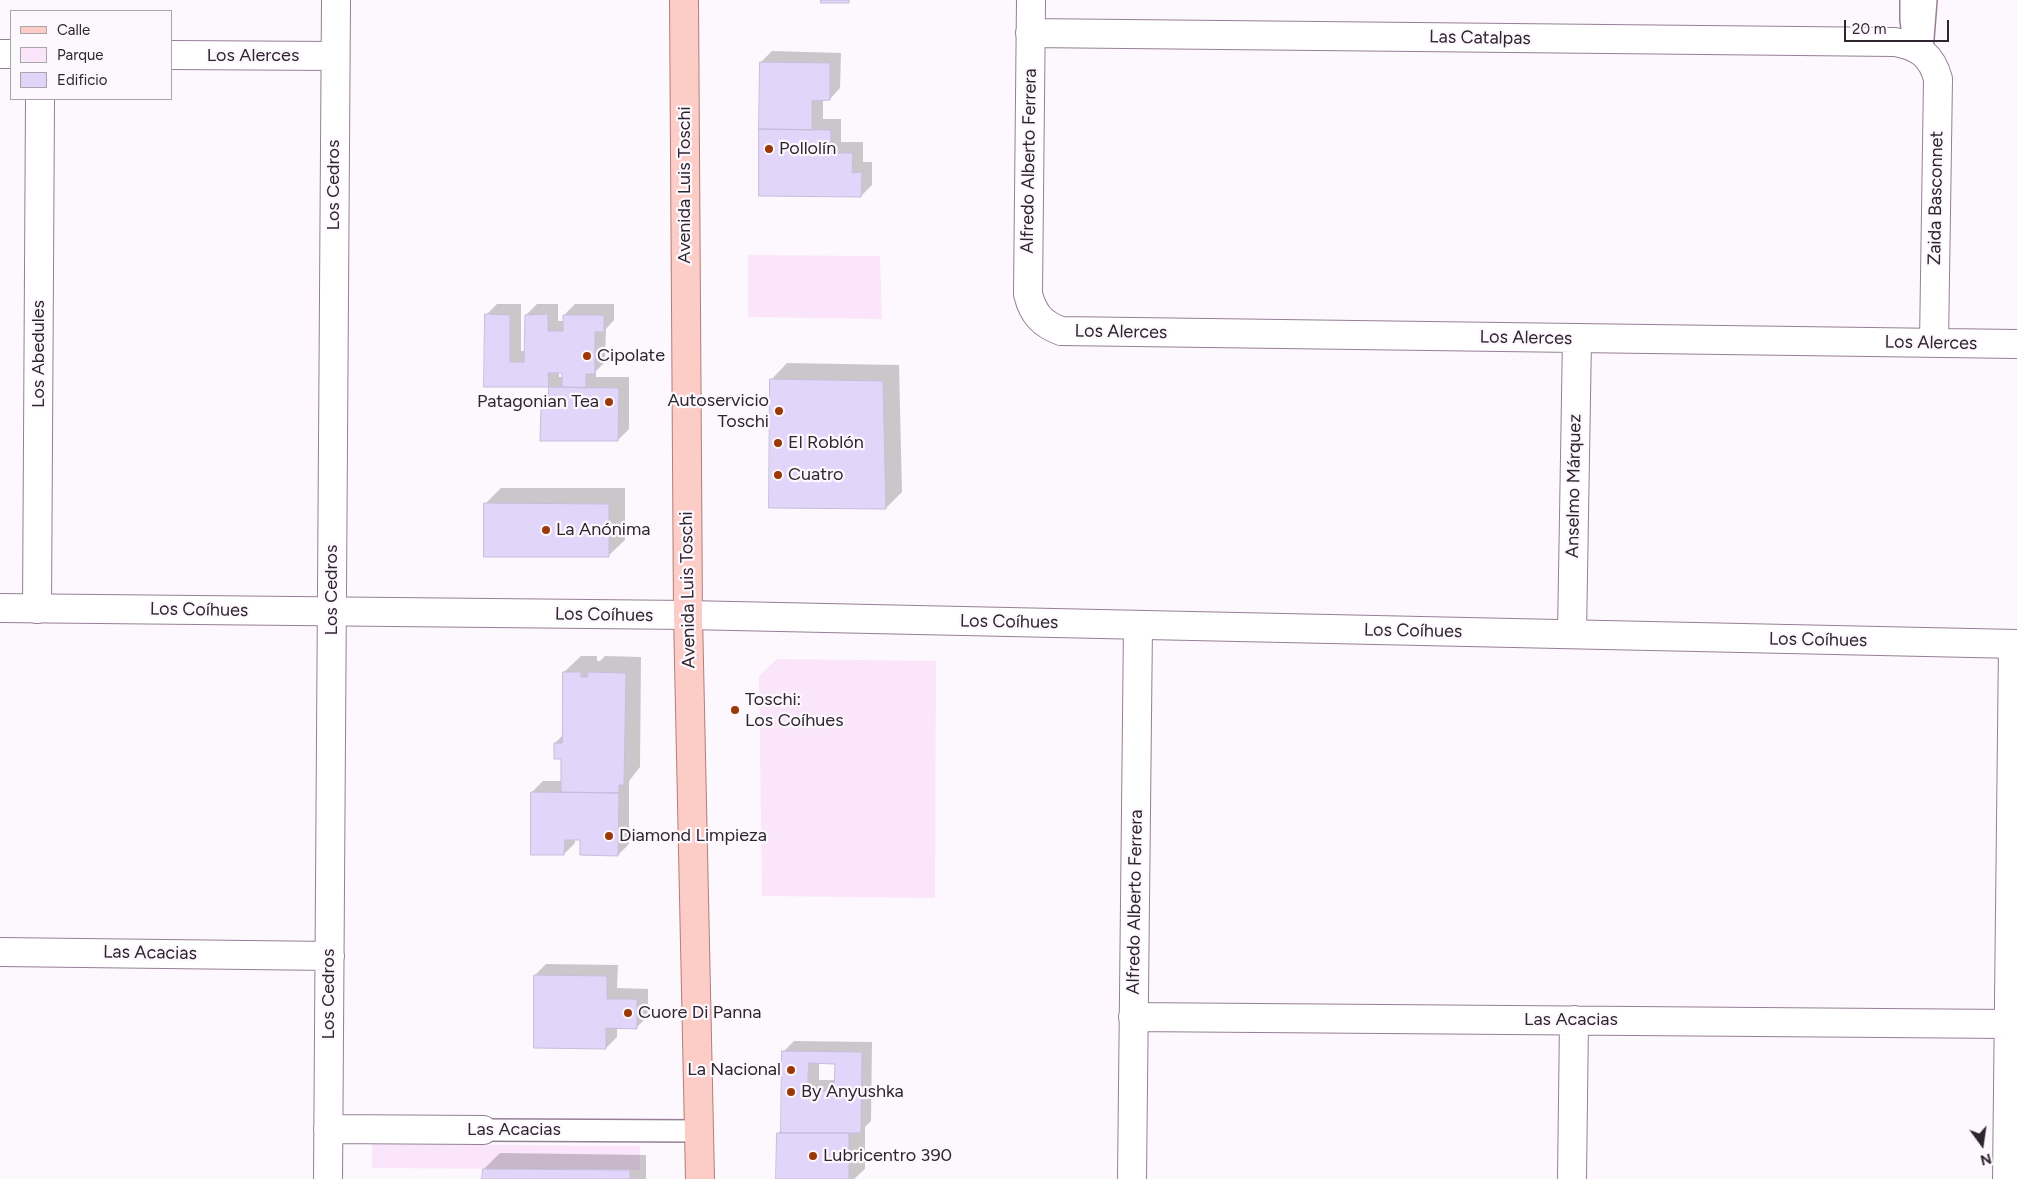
<!DOCTYPE html>
<html>
<head>
<meta charset="utf-8">
<style>
  body { margin:0 }
  #map { position:relative; width:2017px; height:1179px; overflow:hidden; background:#fdf8fd; font-family:Figtree,sans-serif }
  canvas { display:block }
  .legend { position:absolute; left:10px; top:10px; width:162px; height:90px; box-sizing:border-box; background:#fdf8fd; border:1px solid #aaa4ab; margin:0; padding:6px 9px; list-style:none; font-size:15px; color:#2e252f }
  .legend li { display:flex; align-items:center; gap:10px; height:25px }
  .legend b { width:25px; border:1px solid #aaa4ab }
  .north { position:absolute; left:1957px; top:1119px; width:50px; height:50px; -webkit-text-stroke:4px #fdf8fd; paint-order:stroke; rotate:166deg; font-size:14px; font-weight:700; line-height:20px; text-align:center; color:#2e252f }
  .north::after { content:''; display:block; margin:auto; width:18px; height:22px; background:#2e252f; clip-path:polygon(50% 0,100% 100%,50% 72%,0 100%) }
  .scale { position:absolute; left:1844px; top:20px; width:105px; height:22px; box-sizing:border-box; border:2px solid #2e252f; border-top:0; padding-left:6px; font-size:15px; line-height:18px; white-space:nowrap; color:#2e252f; -webkit-text-stroke:4px #fdf8fd; paint-order:stroke }
</style>
</head>
<body>
<div id="map">
<canvas width="2017" height="1179"></canvas>
<ul class="legend">
<li><b style="height:6px;background:#fccdc6"></b>Calle</li>
<li><b style="height:14px;background:#fae5fb"></b>Parque</li>
<li><b style="height:14px;background:#e1d6fa"></b>Edificio</li>
</ul>
<div class="north">N</div>
<div class="scale">20 m</div>
</div>
<script>
const ctx = document.querySelector('canvas').getContext('2d');
ctx.lineJoin = 'round';
function fillPath(path, color) { ctx.fillStyle = color; ctx.fill(path, 'evenodd'); }
function stroke(path, color, width, dash) { ctx.strokeStyle = color; ctx.lineWidth = width; ctx.lineCap = dash ? 'butt' : 'round'; ctx.setLineDash(dash || []); ctx.stroke(path); }
function write(font, color, halo, rows, align = 'center') {
  ctx.font = font + ' Figtree,sans-serif'; ctx.lineWidth = 4.5; ctx.setLineDash([]); ctx.textBaseline = 'middle'; ctx.strokeStyle = halo; ctx.fillStyle = color; for (const [text, x, y, turn = 0] of rows) {
    ctx.save(); ctx.translate(x, y); ctx.rotate((+turn || 0) * Math.PI / 180); ctx.textAlign = isNaN(turn) ? turn : align; if (halo) ctx.strokeText(text, 0, 0); ctx.fillText(text, 0, 0); ctx.restore();
  }
}
const green = new Path2D(`
  M748,255L880,256L882,319L748,317Z
  M777,659L936,661L935,898L762,896L759,676Z
  M372,1144L640,1146V1170L372,1168Z`);
const shadow = new Path2D(`
  M772,51L841,53L840,88L830,99H823V119H841V142H863V162H872V185L861,196L761,62Z
  M497,304H521V351H526V315L537,304H558V321H564V315L575,304H614V320L606,329L605,362L596,371V377H629V429L618,440L542,408L550,401V386H485L486,315ZM559,372H563V377H559Z
  M787,363L899,365L902,492L886,508L771,380Z
  M501,488H625V540L608,556L485,504Z
  M581,656H597V661H600L605,656L641,657L640,767L629,781V844L618,855L581,839H575V843L564,854L532,792L543,781H562L563,758L555,743L563,735L564,672Z
  M546,964L618,965L617,988L648,989V1016L637,1027H617V1037L606,1048L535,975Z
  M794,1041L872,1042L871,1121L865,1127V1169L854,1179H778V1133L783,1129V1052ZM819,1062L836,1063V1080H819Z
  M500,1153L646,1155V1179H484V1169Z`);
const building = new Path2D(`
  M821,0H849V3H821Z
  M760,62L830,63V100L812,101V130L759,129Z
  M759,129L831,130V153H853L852,173L862,172L861,197L759,196Z
  M485,314L510,315V362H524L525,315L548,314V331H563V315H604V332H595V374H586V388L562,387V373H548L549,387H484Z
  M770,379L883,381L886,509L769,508Z
  M549,387L619,388L618,441H540L541,408H548Z
  M484,503L609,504V557H484Z
  M563,672H581V677H587L588,672L626,673L624,785H619V793L561,792V759H554V743H562Z
  M531,792L619,793L618,856L580,855V840H565L564,855H531Z
  M534,975L607,976V999H637V1029L606,1028V1049L534,1048Z
  M782,1051L862,1052L861,1133H781ZM809,1063L835,1064L834,1091L808,1090Z
  M777,1133H849V1179H776Z
  M483,1169L630,1170V1179H482Z`);
const pedestrian = new Path2D(`
  M1911,0V20L1914,42
  M1922,51L1926,0
  M483,1130L699,1131`);
const minor = new Path2D(`
  M1031,0L1028,294C1033,314 1042,324 1061,331L2017,344
  M1030,33L1895,42C1919,46 1932,56 1938,79L1934,343
  M0,54H11
  M171,55L335,56
  M37,609L40,99
  M1572,634L1577,338
  M0,952L330,956
  M1133,1017L2009,1024
  M328,1129L483,1130
  M328,1179L336,0
  M1132,1179L1138,625
  M1572,1179L1574,1020
  M2007,1179L2013,644`);
const tertiary = new Path2D(`
  M0,608L688,615L2017,644`);
const primary = new Path2D(`
  M684,0L688,615L700,1179`);
const markers = [
  [769,149,5,"#9c3706"],
  [587,356,5,"#9c3706"],
  [609,402,5,"#9c3706"],
  [779,411,5,"#9c3706"],
  [778,443,5,"#9c3706"],
  [778,475,5,"#9c3706"],
  [546,530,5,"#9c3706"],
  [735,710,5,"#9c3706"],
  [609,836,5,"#9c3706"],
  [628,1013,5,"#9c3706"],
  [791,1070,5,"#9c3706"],
  [791,1092,5,"#9c3706"],
  [813,1156,5,"#9c3706"]
];
const streetNames = [
  ["Las Catalpas",1480,38,1],
  ["Los Alerces",253,56],
  ["Alfredo Alberto Ferrera",1029,161,-89],
  ["Los Cedros",334,185,-90],
  ["Avenida Luis Toschi",685,185,-90],
  ["Zaida Basconnet",1936,198,-89],
  ["Los Alerces",1121,332,1],
  ["Los Alerces",1526,338,1],
  ["Los Alerces",1931,343,1],
  ["Los Abedules",39,354,-90],
  ["Anselmo Márquez",1574,486,-89],
  ["Los Cedros",332,590,-90],
  ["Avenida Luis Toschi",688,590,-91],
  ["Los Coíhues",199,610,1],
  ["Los Coíhues",604,615,1],
  ["Los Coíhues",1009,622,1],
  ["Los Coíhues",1413,631,1],
  ["Los Coíhues",1818,640,1],
  ["Alfredo Alberto Ferrera",1135,902,-89],
  ["Las Acacias",150,953,1],
  ["Los Cedros",329,994,-90],
  ["Las Acacias",1571,1020],
  ["Las Acacias",514,1130]
];
const poiNames = [
  ["Pollolín",779,149],
  ["Cipolate",597,356],
  ["Autoservicio",769,401,"right"],
  ["Toschi",769,422,"right"],
  ["Patagonian Tea",599,402,"right"],
  ["El Roblón",788,443],
  ["Cuatro",788,475],
  ["La Anónima",556,530],
  ["Toschi:",745,700],
  ["Los Coíhues",745,721],
  ["Diamond Limpieza",619,836],
  ["Cuore Di Panna",638,1013],
  ["La Nacional",781,1070,"right"],
  ["By Anyushka",801,1092],
  ["Lubricentro 390",823,1156]
];
fillPath(green, '#fae5fb');
fillPath(shadow, '#0003');
fillPath(building, '#e1d6fa');
stroke(building, '#c5bdda', 1);
stroke(pedestrian, '#957f96', 24);
stroke(minor, '#957f96', 30);
stroke(tertiary, '#957f96', 30);
stroke(primary, '#b37d78', 30);
stroke(pedestrian, '#fff', 21);
stroke(minor, '#fff', 28);
stroke(tertiary, '#fff', 28);
stroke(primary, '#fccdc6', 28);
for (const [x, y, r, color] of markers) { const dot = new Path2D(); dot.arc(x, y, r, 0, 2 * Math.PI); ctx.fillStyle = color; ctx.fill(dot); stroke(dot, '#fdf8fd', 2); }
write('18px', '#2e252f', '#fdf8fd', streetNames);
write('18px', '#2e252f', '#fdf8fd', poiNames, 'left');
</script>
</body>
</html>
